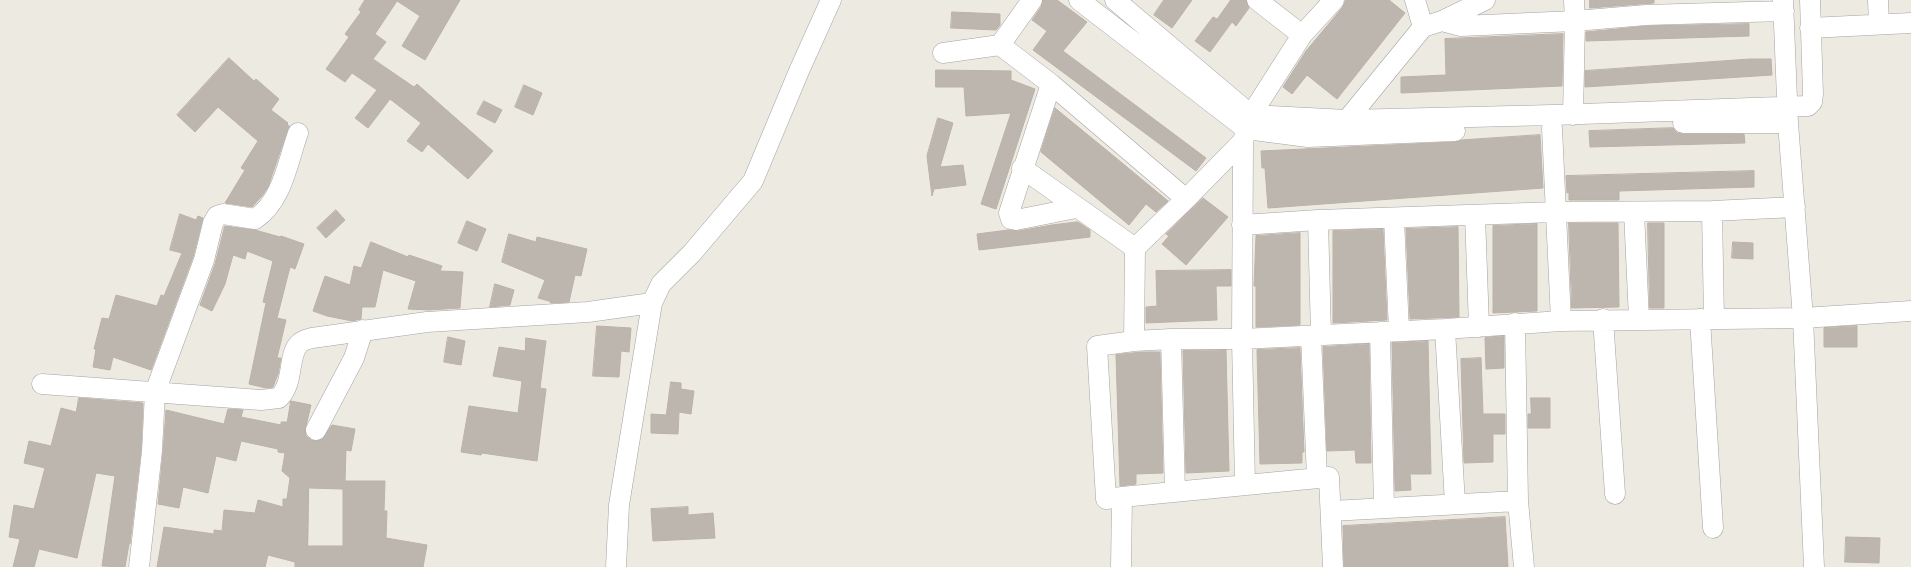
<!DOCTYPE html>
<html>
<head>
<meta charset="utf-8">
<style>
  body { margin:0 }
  canvas { display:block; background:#edeae2 }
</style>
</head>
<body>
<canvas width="1911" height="567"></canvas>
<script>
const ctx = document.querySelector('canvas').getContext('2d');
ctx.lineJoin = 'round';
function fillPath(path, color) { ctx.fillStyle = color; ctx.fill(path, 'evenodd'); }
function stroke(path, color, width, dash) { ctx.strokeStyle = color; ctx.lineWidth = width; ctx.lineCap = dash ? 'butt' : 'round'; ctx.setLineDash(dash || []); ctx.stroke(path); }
const building = new Path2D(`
  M365,0H460L425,60L402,46L420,16L397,1L375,34L386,42L373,59L414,87L417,84L493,151L468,179L428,144L422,152L407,141L421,123L390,99L368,128L355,118L377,90L352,73L345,82L326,69L349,37L345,34L361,12L359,10Z
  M1043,0H1057L1087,22L1063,51L1206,158L1196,171L1033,50L1047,31L1032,20L1041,7Z
  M1164,0H1192L1172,28L1154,15Z
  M1231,0H1246L1249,8L1236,26L1232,22L1210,52L1195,41L1213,17L1217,19Z
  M1346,0H1389L1405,13L1337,99L1307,75L1292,94L1283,87L1306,51L1342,8Z
  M1590,0H1654V3L1590,8Z
  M952,12L1000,14V25L996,30L951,28Z
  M1749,24V36L1586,41V32L1647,26Z
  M1563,34L1562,86L1401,93V77L1446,75L1445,39Z
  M229,58L254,81L256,79L279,99L271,110L288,123L287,124L289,126L268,187L262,196L252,207L225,203L245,170L241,168L258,141L218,107L195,132L177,115Z
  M1750,59H1771L1772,75L1585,87V71Z
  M936,70L1011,71V80L1035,89L996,209L981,204L1011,113L966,116L964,87H936Z
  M524,85L542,93L533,115L515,107Z
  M484,101L502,110L495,123L477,114Z
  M1055,108L1110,153L1168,201L1156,212L1146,204L1129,225L1106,206L1041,152Z
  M938,118L953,123L940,167L963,165L966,185L934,189L932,196L927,156Z
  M1673,128L1677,133L1683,134H1744L1745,143L1590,147L1589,131Z
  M1540,135L1543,188L1268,208L1265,168H1262L1261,151L1455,142L1462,140Z
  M1754,171V187L1619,191V200H1569V192L1567,193L1566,176Z
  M1203,198L1228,217L1186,265L1162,244L1169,236L1166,234Z
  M336,210L345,220L326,238L317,228Z
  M180,214L196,220L198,216L203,218L193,257L151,370L113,357L110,370L93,367L96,349H94L102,318L109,319L116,295L157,306L161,295L164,296L182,253L170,250Z
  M467,221L486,229L477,251L458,243Z
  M1078,222L1090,230V237L979,250L977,234L1008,230L1018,231L1052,225Z
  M1569,223H1618L1619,307L1572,308Z
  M1648,223H1664V308H1650Z
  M1537,224V311L1493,313V226Z
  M225,226L255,230L280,237L281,236L304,244L295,269L290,267L277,318L286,320L277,358H281L278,374L273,387L266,388L249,384L266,303L263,302L273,261L247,251L245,259L233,255L225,284L212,311L200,305L215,264Z
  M1458,227L1459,317L1410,319L1406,229Z
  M1383,229L1387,320L1333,323V231Z
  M1300,233V325L1256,327V286H1254L1256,236Z
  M509,234L536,242L537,237L587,249L581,276L575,275L569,302L551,303L549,301L538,298L545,280L502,262Z
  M371,242L408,257L409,255L442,266L440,271L463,272L460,308L429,310L408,309L416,281L383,270L375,307H362L361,319L352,321L327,316L313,311L325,276L350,285L354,266L361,268Z
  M1733,242L1753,243V259L1732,258Z
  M1231,270V286H1216L1217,320L1146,323V307L1157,306L1156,271Z
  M495,284L514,290L510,305L490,307Z
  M597,326L631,328L629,352L621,351L619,377L593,376Z
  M1857,326V347H1824V328Z
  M1504,336V368L1486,369L1485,338Z
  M448,337L465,341L461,365L444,362Z
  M526,338L546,341L540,388L546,389L537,461L482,453L481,455L461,452L469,406L518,413L522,381L493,376L499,347L525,351Z
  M1428,341L1431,474H1410L1411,490L1395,491L1392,343Z
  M1369,344L1371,463H1356L1355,450L1327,451L1323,347Z
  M1300,348L1304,452H1302V463L1260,464L1257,350Z
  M1226,350L1229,471L1186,473L1183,351Z
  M1142,352H1160L1163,473L1136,474V484L1120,486L1116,355Z
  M1481,358L1483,414H1505V434H1493V462L1464,463L1461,359Z
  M671,382L681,383V389L694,391L691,414L679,412L678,434L651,433V414L666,415Z
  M79,398L143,403L141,450L130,544H129L125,567L102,566L115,476L96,473L77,558L39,549L34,567H13L20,539L9,537L14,505L34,509L45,468L24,463L29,441L51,446L61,408L76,412Z
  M1531,398H1550V428H1528V414H1531Z
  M291,401L311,405L305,430L306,436L311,440L317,441L322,439L332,425L355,429L351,451L346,450L345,481H385L384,511H387L386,538L427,545L423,567H295V562L268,555L265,567H157L164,527L214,534V530L222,531L224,510L255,513L258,500L283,507V499H287L290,478L282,471L285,453L278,452V449L241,441L236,461L216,456L208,493L183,487L179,508L158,504L163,452L166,410L224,424L228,409L243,410L241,417L281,425V422H287ZM309,488L343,489V546H308Z
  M688,507V515L713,513L715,538L653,541L651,509Z
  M1505,517L1508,567H1344L1343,526Z
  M1846,537L1880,538L1879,563L1845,562Z`);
const minor = new Path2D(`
  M1079,0L1246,129L1308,137L1455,131
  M1115,0L1251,115L1302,35L1334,0
  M1257,0L1302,35
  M1415,0L1423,27
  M1783,0L1788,123L1803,318L1814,567
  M1878,0L1879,24
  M1442,21L1461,26L1575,21L1646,15L1784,11
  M1810,28L1911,23
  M1000,45L1032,0
  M943,53L1000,45L1051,84L1186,199
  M1051,84L1009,213L1011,219L1016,220L1076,208
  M1573,115L1575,21L1574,0
  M1347,120L1423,27L1442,21L1485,0
  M1683,123H1788
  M1552,128L1561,321
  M1243,141L1242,339L1245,485
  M1022,168L1135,248
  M1712,211L1714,319
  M1634,212L1639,319
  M1475,215L1479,327
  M1394,219L1399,331
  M1318,220L1321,335
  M1242,225L1318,220L1557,212L1712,211L1795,207
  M1603,319L1615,494
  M1700,319L1713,528
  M1515,323L1518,501L1524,567
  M1445,329L1455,504
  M1380,332L1384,508
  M1311,336L1317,478
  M1171,339L1175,492
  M1134,341L1171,339H1242L1445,329L1561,321L1803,318L1911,311
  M42,384L261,400L279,398C295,382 287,354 300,343C303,340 308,339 312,338L427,322L588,312L652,303
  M316,430L354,358L363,330
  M1122,497L1329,477L1333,567
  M1331,511L1518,501
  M139,567L152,451L155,392L204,260L213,223L217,216L223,214L255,219C282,202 288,161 298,133
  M616,567L619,505L652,303L661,284L692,253L753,181L799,71L831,0
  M1121,567L1122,497L1106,499L1097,346L1134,341L1135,248L1186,199L1243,141L1251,115L1347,120L1553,115L1808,106L1812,102L1813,94L1810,0`);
fillPath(building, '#bdb6af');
stroke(building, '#bdb1a6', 1);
stroke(minor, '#a3a3a3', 21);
stroke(minor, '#fff', 20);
</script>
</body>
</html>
